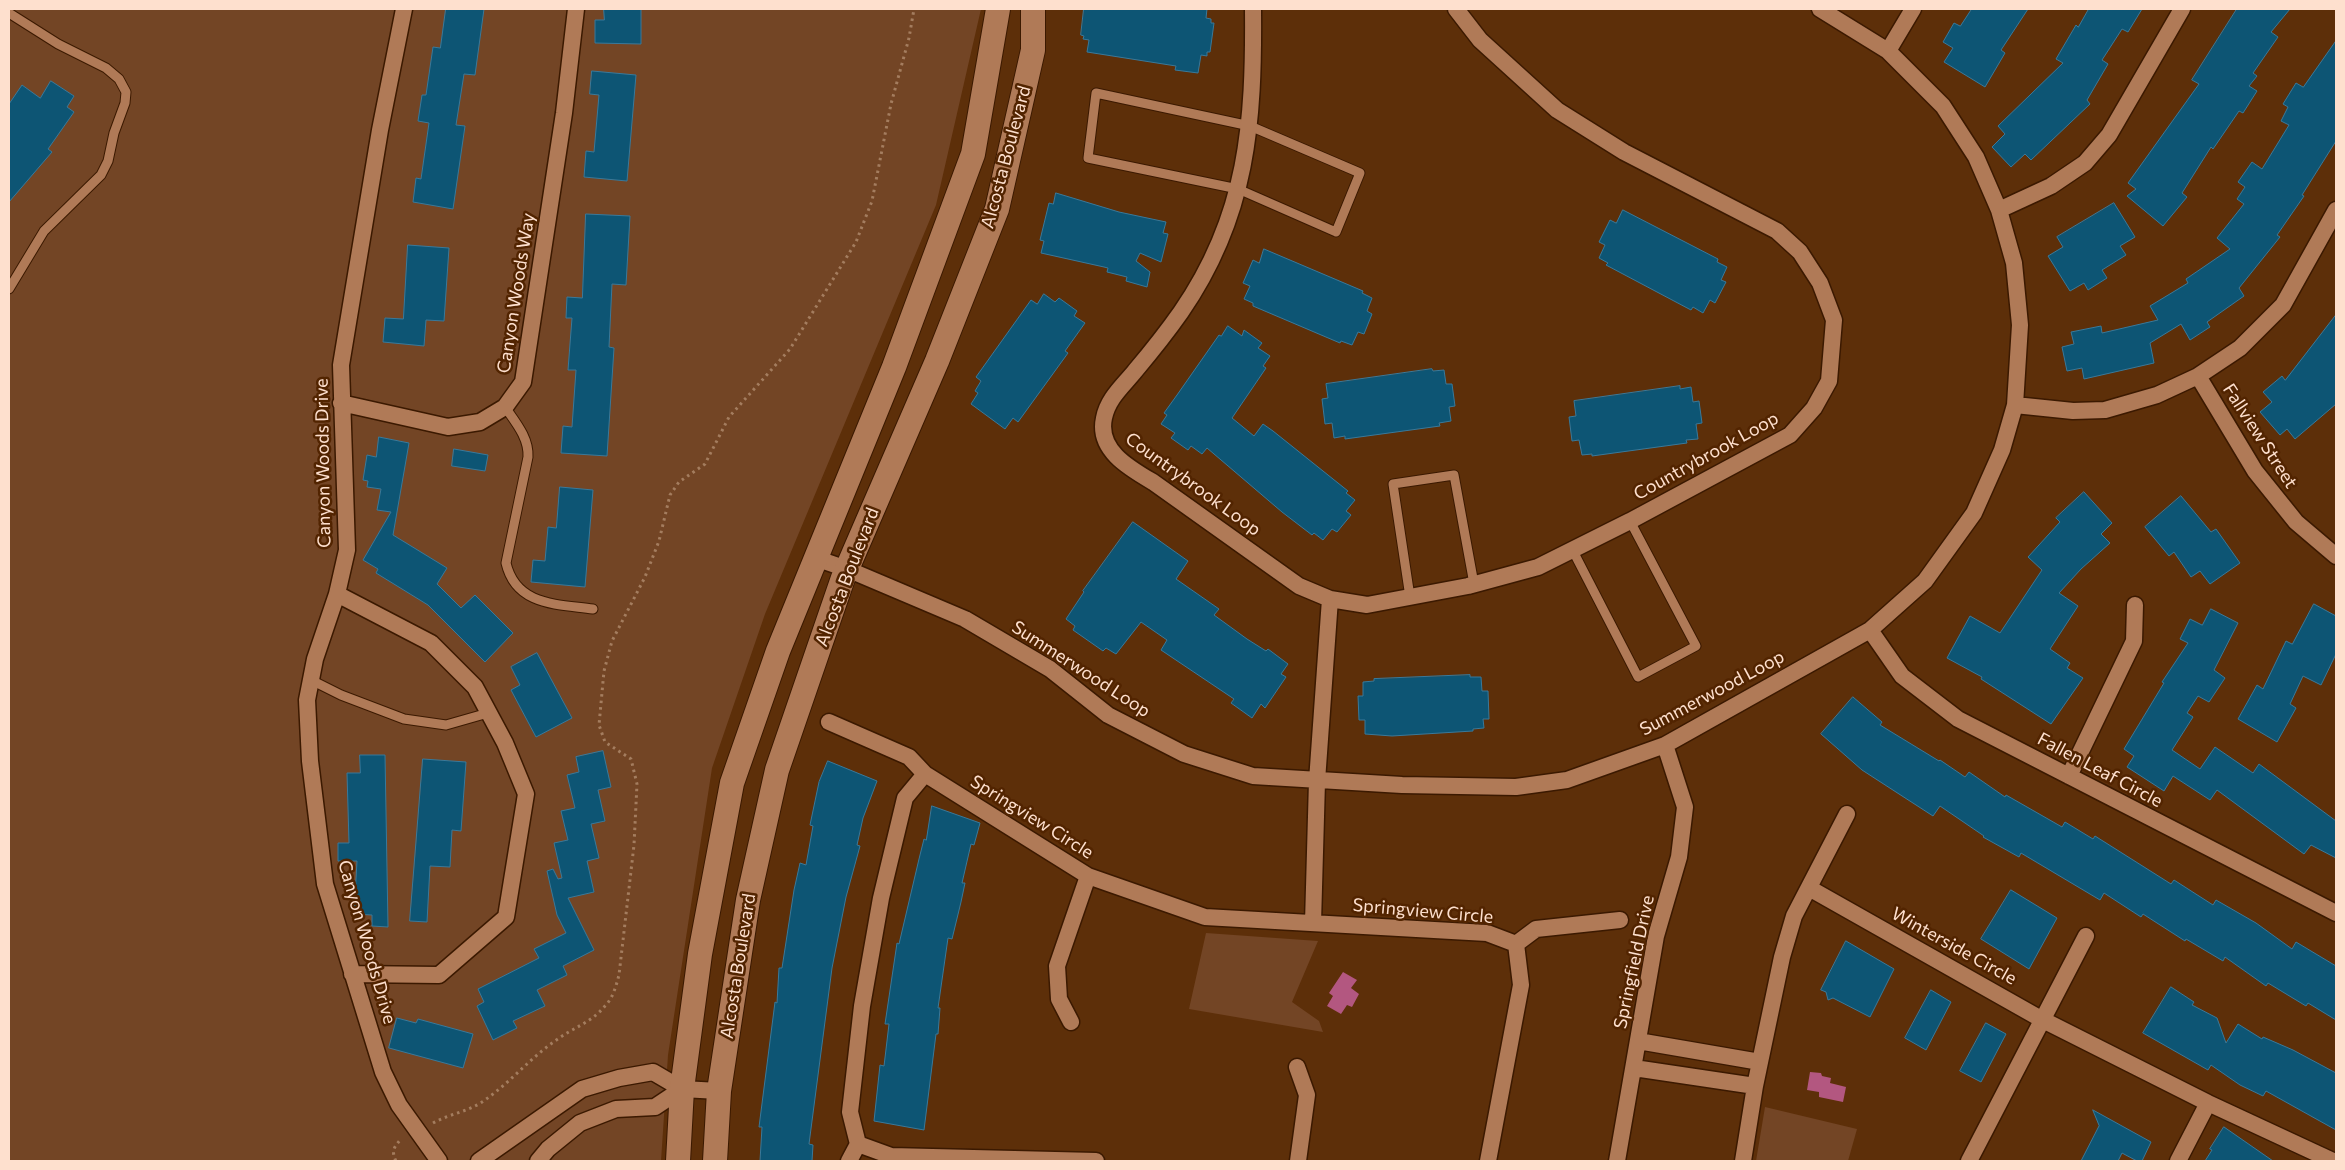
<!DOCTYPE html>
<html>
<head>
<meta charset="utf-8">
<style>
  body { margin:0 }
  #map { position:relative; width:2345px; height:1170px; overflow:hidden; background:#5d2f09; font-family:Commissioner,sans-serif }
  canvas { display:block }
  .frame { position:absolute; inset:0; border:10px solid #fee0ce; pointer-events:none }
</style>
</head>
<body>
<div id="map">
<canvas width="2345" height="1170"></canvas>
<div class="frame"></div>
</div>
<script>
const ctx = document.querySelector('canvas').getContext('2d');
ctx.lineJoin = 'round';
function fillPath(path, color) { ctx.fillStyle = color; ctx.fill(path, 'evenodd'); }
function stroke(path, color, width, dash) { ctx.strokeStyle = color; ctx.lineWidth = width; ctx.lineCap = dash ? 'butt' : 'round'; ctx.setLineDash(dash || []); ctx.stroke(path); }
function write(font, color, halo, rows, align = 'center') {
  ctx.font = font + ' Commissioner,sans-serif'; ctx.lineWidth = 5; ctx.setLineDash([]); ctx.textBaseline = 'middle'; ctx.strokeStyle = halo; ctx.fillStyle = color; for (const [text, x, y, turn = 0] of rows) {
    ctx.save(); ctx.translate(x, y); ctx.rotate((+turn || 0) * Math.PI / 180); ctx.textAlign = isNaN(turn) ? turn : align; if (halo) ctx.strokeText(text, 0, 0); ctx.fillText(text, 0, 0); ctx.restore();
  }
}
const green = new Path2D(`
  M9,9H981L936,205L765,614L712,768L668,1055L661,1161H9Z
  M1206,933L1318,941L1292,1002L1319,1021L1323,1032L1189,1009Z
  M1765,1107L1857,1129L1848,1161H1756Z`);
const water = new Path2D(`
  M1343,972L1357,980L1351,988L1359,994L1352,1007L1347,1005L1341,1014L1327,1006L1333,996L1329,993Z
  M1810,1072L1821,1073L1822,1076L1831,1078L1830,1083L1846,1087L1843,1102L1819,1097V1092L1807,1090Z`);
const building = new Path2D(`
  M446,9H484L475,75L464,74L456,125L465,126L453,209L413,202L416,178L421,179L429,123L418,121L422,95H426L433,47L440,48Z
  M604,9H641V44L595,43V20H604Z
  M1084,9H1207L1206,18L1211,19V23H1214L1210,52H1207V56L1201,55L1198,73L1175,70L1176,66L1087,52L1089,40L1083,39L1084,36L1081,35Z
  M1972,9H2028L2001,50L2005,53L1985,87L1944,62L1953,48L1943,42L1954,23L1960,26Z
  M2089,9H2142L2128,32L2122,29L2102,60L2108,64L2087,100L2090,104L2031,160L2025,154L2011,167L1992,147L2005,134L1998,126L2063,63L2056,59L2076,25L2078,27Z
  M2237,9H2290L2271,32L2278,37L2253,73L2257,76L2249,86L2257,91L2243,113L2239,111L2213,149L2211,147L2182,193L2187,197L2163,226L2127,196L2136,189L2128,183L2199,84L2192,80Z
  M2336,41V141L2302,195L2304,196L2277,235L2280,237L2239,288L2244,296L2207,322L2210,327L2190,340L2181,324L2150,343L2154,363L2084,379L2082,368L2067,371L2062,347L2074,344L2071,332L2101,326L2102,333L2158,320L2150,306L2188,283L2186,279L2230,249L2217,238L2244,204L2237,199L2245,187L2238,182L2252,162L2262,169L2289,125L2281,121L2288,107L2283,104L2296,83L2303,87Z
  M592,71L636,75L627,181L584,177L586,151L594,152L599,95L590,94Z
  M51,81L74,96L67,107L74,112L48,149L52,152L9,202V104L22,85L40,98Z
  M1056,193L1119,212L1166,222L1163,233L1168,234L1161,262L1140,253L1136,261L1150,272L1147,287L1126,281L1127,277L1107,272L1108,268L1104,267L1041,253L1044,241L1040,240L1049,203L1053,204Z
  M2114,203L2135,237L2120,246L2126,255L2102,270L2107,278L2088,290L2084,283L2070,291L2048,256L2063,247L2057,237Z
  M1623,210L1718,259L1717,262L1727,267L1721,280L1726,282L1715,303L1710,300L1703,313L1693,307L1691,310L1606,265L1608,263L1599,258L1605,245L1599,242L1610,220L1616,223Z
  M586,214L630,216L626,285L612,284L609,347L614,348L607,456L561,453L563,426L572,427L576,370H568L572,318H566L567,297L582,298Z
  M408,245L449,248L444,321L426,320L424,346L383,342L385,318L403,319Z
  M1264,249L1363,291L1362,293L1372,298L1367,311L1372,314L1364,334L1358,332L1352,345L1341,341L1340,343L1253,306V303L1244,299L1250,286L1243,283L1253,260L1259,263Z
  M1044,294L1055,302L1059,298L1077,311L1074,316L1085,323L1065,351L1068,353L1018,422L1013,418L1005,429L971,404L978,393L975,391L981,381L976,377L1031,300L1037,304Z
  M2336,315V404L2295,439L2287,429L2280,435L2260,412L2272,402L2263,392L2282,376L2285,380Z
  M1228,326L1242,336L1244,330L1262,343L1258,348L1270,356L1263,366L1266,368L1232,418L1254,436L1263,424L1273,431L1348,491L1346,493L1355,500L1346,511L1351,515L1337,532L1332,529L1323,540L1314,533L1312,535L1282,512L1207,448L1202,454L1191,446L1188,450L1171,438L1175,433L1161,424L1167,415L1164,413L1177,395L1219,335L1221,336Z
  M1432,369L1433,371L1444,370L1446,384H1452L1455,406L1449,407L1451,421L1439,423L1440,426L1345,439V436L1334,438L1332,423L1325,424L1322,399L1328,398L1326,384Z
  M1680,386V389L1691,387L1693,402L1699,401L1702,423L1696,424L1698,439L1686,440L1687,443L1592,456V454L1582,455L1579,440L1572,441L1569,417L1576,416L1574,401Z
  M379,437L409,443L393,535L447,568L437,584L461,608L475,595L513,633L485,662L428,605L376,573L378,569L363,560L391,512L377,510L381,489L367,487L368,481L363,480L367,455L376,457Z
  M454,449L488,455L485,471L452,466Z
  M560,487L593,490L585,587L531,582L533,560L545,561L548,527L556,528Z
  M2084,492L2112,523L2101,534L2110,543L2081,569L2059,593L2078,606L2050,649L2070,663L2067,668L2083,678L2051,724L1981,679L1982,677L1947,658L1970,616L2000,633L2042,570L2028,557L2060,522L2056,518Z
  M2181,496L2211,532L2216,529L2240,563L2210,584L2200,571L2191,577L2174,552L2169,556L2145,527Z
  M1133,522L1188,561L1176,579L1219,609L1214,615L1247,639L1266,651L1268,649L1288,664L1281,674L1286,677L1265,708L1261,704L1252,718L1231,703L1234,699L1161,650L1167,640L1141,622L1116,654L1106,648L1103,651L1073,630L1075,626L1066,619L1084,592L1083,591Z
  M2314,604L2336,616V654L2321,685L2303,676L2290,704L2296,708L2277,742L2238,719L2257,685L2263,689L2286,641L2292,644Z
  M2211,609L2238,623L2214,670L2225,678L2209,702L2198,696L2187,713L2193,717L2172,750L2200,769L2215,747L2253,773L2259,764L2336,821V858L2311,845L2304,854L2217,790L2210,800L2173,776L2164,791L2127,767L2134,756L2124,749L2164,683L2162,682L2188,643L2180,639L2190,619L2202,625Z
  M537,653L572,718L536,737L511,690L520,685L511,667Z
  M1470,675V677H1481L1482,691H1488L1489,719H1483L1484,728L1473,729V731L1392,736L1365,734V720H1359L1358,696H1363V682L1374,681V679Z
  M1853,697L1882,722L1880,725L1939,761L1940,760L1965,777L1969,772L2005,797L2006,795L2062,827L2065,822L2093,839L2095,836L2171,884L2174,880L2213,905L2216,900L2256,923L2292,949L2296,942L2336,966V1020L2308,1003L2306,1006L2268,983L2266,986L2225,957L2223,961L2186,939L2185,941L2143,914L2141,917L2104,893L2100,900L2021,853L2019,857L1983,837L1984,836L1940,806L1933,816L1862,770L1821,734Z
  M603,751L611,787L598,790L605,821L591,824L599,858L587,861L594,892L568,898L594,950L563,966L567,975L537,990L545,1006L513,1021L517,1028L493,1040L477,1006L484,1002L478,989L539,958L534,949L566,933L557,915L547,871L553,869L558,879L562,878L554,843L568,840L561,811L575,808L567,775L579,772L576,757Z
  M360,755H385L388,927L372,926V915L354,914L357,861H338V843H349L347,773H360Z
  M423,759L466,762L461,831L452,830L450,867L430,866L427,922L410,921Z
  M828,761L877,781L863,818L857,845L860,846L846,897L832,968L809,1144L813,1145L812,1161H760L762,1127H759L775,1002L777,1003L779,968H782L794,890L800,863L806,865L813,826L810,825L819,782Z
  M932,806L980,823L974,845L971,844L962,883H965L961,902L952,939L948,938L938,1008H940L938,1034H936L924,1130L874,1121L880,1065L884,1066L889,1024H885L897,943L899,944L919,859L924,839L926,840Z
  M2011,890L2057,918L2029,969L1981,939Z
  M1846,941L1894,969L1870,1017L1833,998L1828,1000L1826,992L1821,990Z
  M2171,987L2194,1002L2192,1005L2217,1018L2226,1043L2238,1024L2262,1039L2263,1037L2293,1050L2336,1073V1130L2266,1091L2263,1096L2240,1085L2211,1065L2208,1070L2143,1033Z
  M1931,990L1951,1002L1926,1050L1905,1038Z
  M397,1018L416,1023L418,1019L473,1034L463,1068L389,1048Z
  M1986,1023L2006,1034L1981,1082L1960,1071Z
  M2093,1110L2151,1142L2142,1161H2137L2122,1153L2118,1161H2081L2099,1126Z
  M2224,1127L2273,1161H2205L2212,1150L2210,1149Z`);
const path = new Path2D(`
  M433,1123C449,1114 467,1112 482,1102C509,1084 529,1059 555,1041C572,1028 591,1023 605,1006C613,998 616,986 619,975L634,845L637,784L631,759L605,742L599,725L604,671L612,641L645,577L659,541L670,495L679,482L705,464L729,417L790,349L856,242L872,201L891,104L909,38L914,9
  M396,1161C391,1151 394,1147 401,1139`);
const service = new Path2D(`
  M9,13L58,44L106,68L119,79L126,92L125,103L114,133L108,161L101,175L44,231L9,289
  M1096,93L1250,126L1360,173L1336,232L1238,189L1088,158Z
  M505,407C516,423 529,438 528,457L506,563C516,606 557,604 593,609
  M1572,549L1638,677L1696,646L1630,521
  M1410,597L1393,484L1454,475L1474,584
  M311,680L341,695L404,719L446,725L488,713`);
const minor = new Path2D(`
  M404,9L380,130L341,365L347,550L337,594L315,659L307,700L310,761L325,884L383,1072L399,1105L439,1161
  M1253,9C1254,122 1248,215 1181,312C1167,332 1151,352 1135,371C1123,386 1108,398 1104,418C1097,450 1129,468 1153,482L1299,586L1330,599L1367,605L1468,586L1538,567L1630,521L1790,435L1814,408L1829,381L1834,320L1820,283L1800,252L1777,231L1624,152L1557,110L1480,40L1456,9
  M1888,51L1913,9
  M1999,210L2051,186L2085,163L2109,135L2182,9
  M2198,376L2255,471L2296,522L2336,556
  M341,403L448,427L480,422L505,407L523,382L564,113L576,9
  M2015,405L2073,411L2105,410L2157,395L2198,376L2240,348L2283,305L2336,210
  M815,558L847,569L965,619L1050,669L1108,715L1184,754L1253,776L1402,785L1516,787L1567,780L1665,745L1870,630L1925,581L1974,513L2002,450L2015,405L2020,325L2014,263L1999,210L1976,157L1943,106L1888,51L1820,9
  M337,594L431,643L475,687L505,743L526,794L506,917L439,975L352,974
  M1870,630L1902,676L1958,719L2336,913
  M829,722L909,757L925,774
  M2069,776L2134,641L2135,605
  M1809,888L2041,1019L2208,1103L2333,1161
  M1313,923L1317,781L1330,599
  M1516,944L1536,929L1620,920
  M1071,1022L1059,999L1057,966L1088,876
  M1638,1041L1760,1062
  M1297,1067L1307,1095L1298,1161
  M1634,1068L1755,1086
  M479,1161L582,1089L619,1078L653,1072L682,1089L719,1091
  M538,1161L548,1149L580,1123L616,1109L655,1107L682,1089
  M849,1161L858,1144
  M1096,1161L891,1156L858,1144L850,1112L862,1006L881,898L905,798L925,774L1088,876L1205,917L1487,933L1516,944
  M1488,1161L1521,985L1516,944
  M1617,1161L1656,936L1679,857L1685,807L1665,745
  M1743,1161L1755,1086L1782,957L1794,916L1847,814
  M1969,1161L2086,936
  M2178,1161L2208,1103`);
const secondary = new Path2D(`
  M678,1161L682,1089L700,954L732,783L778,651L894,367L973,154L998,9
  M715,1161L719,1091L748,900L777,770L843,578L937,361L997,209L1033,50V9`);
const streetNames = [
  ["Alcosta Boulevard",1006,157,-75],
  ["Canyon Woods Way",516,293,-81],
  ["Fallview Street",2260,436,57],
  ["Countrybrook Loop",1706,456,-29],
  ["Canyon Woods Drive",323,463,-91],
  ["Countrybrook Loop",1193,484,36],
  ["Alcosta Boulevard",847,577,-69],
  ["Summerwood Loop",1081,669,33],
  ["Summerwood Loop",1712,693,-28],
  ["Fallen Leaf Circle",2100,770,28],
  ["Springview Circle",1032,817,32],
  ["Springview Circle",1423,911,5],
  ["Canyon Woods Drive",367,942,74],
  ["Winterside Circle",1954,946,29],
  ["Springfield Drive",1634,962,-78],
  ["Alcosta Boulevard",738,966,-81]
];
fillPath(green, '#734525');
fillPath(water, '#b35780');
fillPath(building, '#0d5574');
stroke(building, '#39799a', 1);
stroke(service, '#3b1900', 11);
stroke(minor, '#3b1900', 19);
stroke(secondary, '#3b1900', 26);
stroke(path, '#a47d5f', 3, [2.5, 4]);
stroke(service, '#b07a57', 9);
stroke(minor, '#b07a57', 16);
stroke(secondary, '#b07a57', 24);
write('18px', '#fee0ce', '#522400', streetNames);
</script>
</body>
</html>
